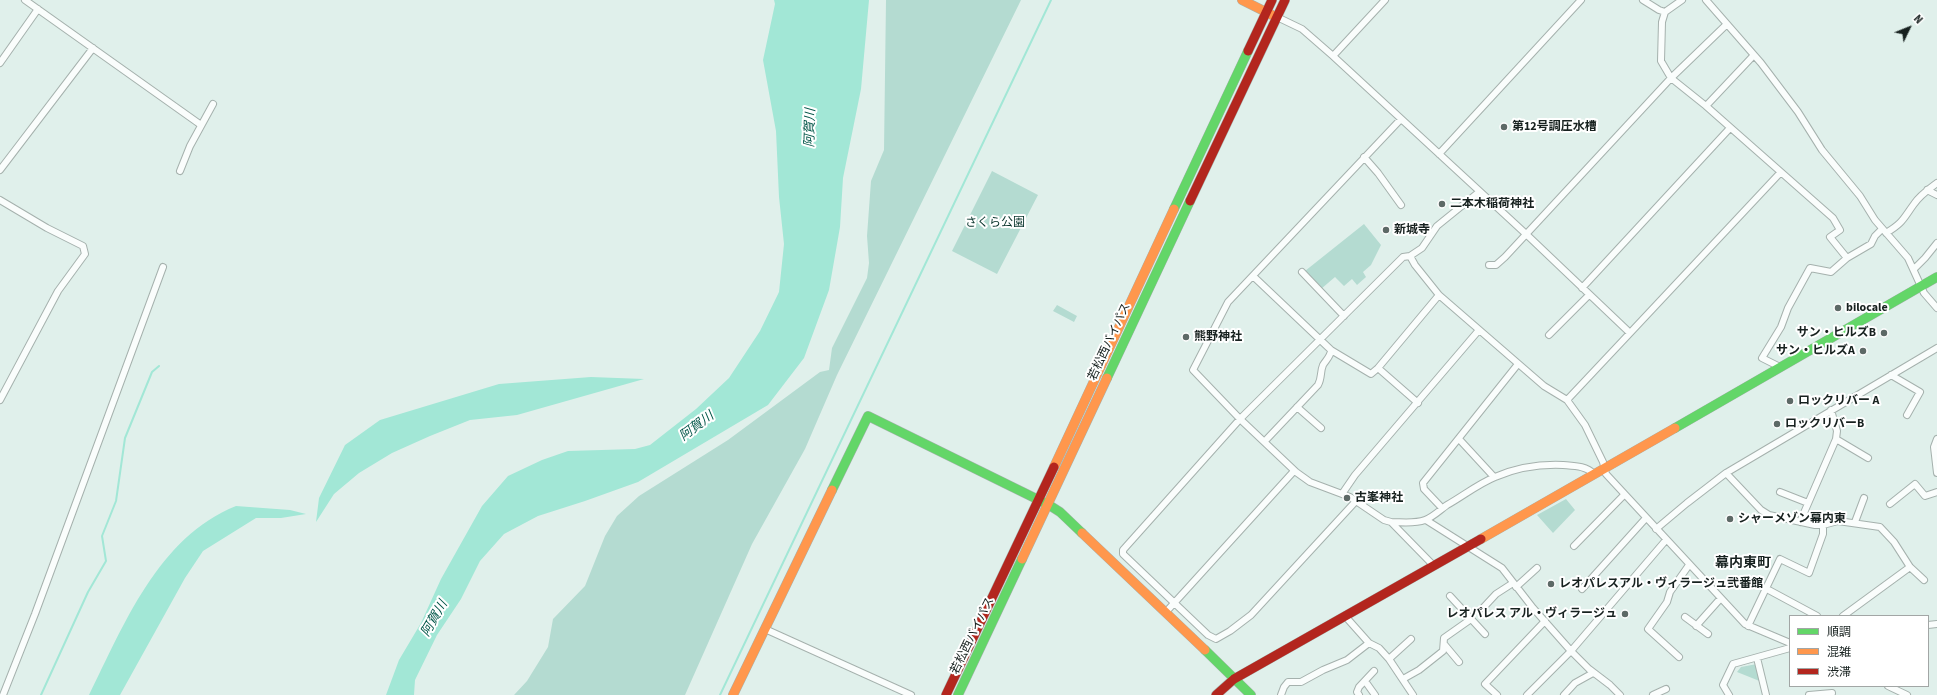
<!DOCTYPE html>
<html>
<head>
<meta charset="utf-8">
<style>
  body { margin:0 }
  #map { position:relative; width:1937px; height:695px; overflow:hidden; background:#e0f0eb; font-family:"Source Sans 3","Noto Sans JP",sans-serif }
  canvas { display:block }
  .legend { position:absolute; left:1789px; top:615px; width:140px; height:72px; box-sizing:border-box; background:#fff; border:1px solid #a2a6a5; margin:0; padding:5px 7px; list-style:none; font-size:12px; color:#17211f }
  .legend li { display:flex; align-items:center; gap:8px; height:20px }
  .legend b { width:20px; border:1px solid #a2a6a5 }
  .north { position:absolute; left:1889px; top:8px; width:40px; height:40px; -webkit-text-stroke:3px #fff; paint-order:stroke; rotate:47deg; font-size:11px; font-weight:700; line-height:16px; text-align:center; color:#17211f }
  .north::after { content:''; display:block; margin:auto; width:14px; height:18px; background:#17211f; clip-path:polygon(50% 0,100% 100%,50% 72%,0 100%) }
</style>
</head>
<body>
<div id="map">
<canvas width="1937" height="695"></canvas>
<ul class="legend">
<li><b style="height:5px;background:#63d668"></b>順調</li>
<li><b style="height:5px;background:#ff974d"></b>混雑</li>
<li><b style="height:5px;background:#b3261e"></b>渋滞</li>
</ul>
<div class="north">N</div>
</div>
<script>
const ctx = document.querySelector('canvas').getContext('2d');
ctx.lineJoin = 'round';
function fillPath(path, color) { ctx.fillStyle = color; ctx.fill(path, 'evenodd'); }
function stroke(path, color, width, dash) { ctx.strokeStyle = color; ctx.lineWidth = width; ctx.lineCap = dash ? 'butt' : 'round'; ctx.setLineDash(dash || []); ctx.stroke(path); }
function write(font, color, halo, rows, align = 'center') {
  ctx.font = font + ' "Source Sans 3","Noto Sans JP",sans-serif'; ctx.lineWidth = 4; ctx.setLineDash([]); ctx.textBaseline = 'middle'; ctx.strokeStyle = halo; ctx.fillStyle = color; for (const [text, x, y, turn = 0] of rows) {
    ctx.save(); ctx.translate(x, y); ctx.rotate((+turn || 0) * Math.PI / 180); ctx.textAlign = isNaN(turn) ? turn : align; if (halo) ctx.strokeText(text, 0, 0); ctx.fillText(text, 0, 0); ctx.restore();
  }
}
const green = new Path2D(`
  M886,0H1021L837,375L805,449L752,544L685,695H514L527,681L548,647L553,619L585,586L605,536L617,516L639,496L728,440L820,372L829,370L832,348L867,278L869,263L867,236L871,181L884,150Z
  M992,171L1038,195L997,274L952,251Z
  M1364,224L1381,245L1371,265L1363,272L1366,277L1357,285L1352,279L1344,286L1335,277L1321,289L1305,271Z
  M1057,305L1077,316L1074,322L1053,311Z
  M1566,499L1575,510L1553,533L1537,515Z
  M1757,664L1762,682L1737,672L1741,667Z`);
const water = new Path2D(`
  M774,0H869L861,89L843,178L840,227L829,290L804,358L768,405L638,482L585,501L538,516L504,534L480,561L461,599L437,635L415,680L414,695H386L399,660L421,623L441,579L482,506L508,476L542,460L568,451L635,449L650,445L696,409L729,378L760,331L779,292L784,244L779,197L776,131L763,60L775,4Z
  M591,377L644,379L517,415L470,420L430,436L392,453L359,473L334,494L316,522L319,498L345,445L380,420L499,384Z
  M236,506L290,510L306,514L281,518H256L203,551L185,578L120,695H89C124,625 158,537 236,506Z`);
const stream = new Path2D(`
  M41,695L88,592L106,561L102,536L116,501L125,438L152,372L159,366
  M720,695L1051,0`);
const street = new Path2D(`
  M25,0L201,125
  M1643,0L1659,10L1665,12L1662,22L1661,61L1671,78L1706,106L1833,218L1840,230L1830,237L1847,258
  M1706,0L1761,63L1798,112L1822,150L1860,196L1875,220L1908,258L1924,293L1937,308
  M1665,12L1682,0
  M1277,17L1302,29L1333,56L1526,234L1630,333L1567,400
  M1333,56L1385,0
  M0,63L38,9
  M1706,106L1754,55
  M1400,120L1228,302L1193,370L1240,419L1296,472L1310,482L1350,497L1384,520L1391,522L1434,566
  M1439,154L1581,0
  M1364,157L1378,173L1401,205
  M0,170L93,48
  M180,171L190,146L213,104
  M1927,190L1937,195
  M0,200L47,228L83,246L85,254L58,291L0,400
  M1886,233C1903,223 1903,219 1914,204C1920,195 1929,189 1937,183
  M1410,256L1415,265L1439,295L1544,386L1567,400L1585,425L1603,462L1606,474L1745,624L1790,643
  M1489,265H1496L1505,257L1671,78L1727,24
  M1914,269L1925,258L1937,243
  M1302,272L1344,316
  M1253,276L1331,350C1331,356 1326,360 1323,365C1320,372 1322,378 1318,385L1265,441
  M1582,288L1730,128
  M1630,333L1780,173
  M1549,335L1589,295
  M1331,350L1371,374L1378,368L1439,295
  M1780,367L1762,358L1781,327L1788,308L1810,268L1831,272L1847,258L1871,244L1875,236L1882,229
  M1378,368L1418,403
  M1891,375L1920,392L1907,415
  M1297,407L1321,428
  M1459,439L1494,477
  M1836,439L1868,458
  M1937,439L1934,447L1937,473
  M1726,473L1761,510L1769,515L1815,525H1823L1838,521L1880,527L1894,542L1910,567
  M1780,492L1808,503
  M1342,494L1355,475L1479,330
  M1356,501L1251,615L1230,631L1216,639L1208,635L1123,554V550L1240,419L1403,257L1410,256L1422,248L1437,226L1479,192
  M1890,504L1915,484L1925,496L1937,492
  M1442,508L1424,489L1423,483L1518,364
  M1426,520L1502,568L1533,608L1571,651L1589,669L1610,685L1620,695
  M1391,522C1402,522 1414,524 1425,520C1433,517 1440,510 1447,505C1463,496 1478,484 1495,477C1516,468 1540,464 1563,465C1575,466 1586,466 1594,474
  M1800,522L1836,439L1837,431L1831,410
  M1855,522L1864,498
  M1656,529L1687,503L1726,473L1937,348
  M1574,546L1624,495
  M1516,587L1537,568
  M1765,588L1817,616
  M1582,589L1646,518
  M1450,596L1485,634
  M1483,608L1496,594L1513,583
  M1166,612L1294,471
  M1345,616L1369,643L1379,648L1389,659L1413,695
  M1843,616L1910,567L1924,580
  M1685,617L1708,634
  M1928,625L1937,624
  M1696,626L1720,599
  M1748,626L1780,559L1809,573L1823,534V525
  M765,629L911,695
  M1444,644L1459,662
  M1679,657L1648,629L1667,602L1670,592L1689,565
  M1757,658L1766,695
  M1389,659L1411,639
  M1403,679L1419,670L1443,651L1444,638L1471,619
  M1365,681L1375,695
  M1888,686L1907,695
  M3,695L35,614L163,267
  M1281,695L1284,687L1288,682H1301L1323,670L1347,660L1369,643
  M1359,695L1357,692L1359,687L1374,671
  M1497,695L1485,684L1545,621
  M1527,695L1571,651L1666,540
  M1564,695L1575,683L1593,673
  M1653,695L1666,689
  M1729,695L1723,685L1733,664L1790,648
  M1809,695L1832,693`);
const fast = new Path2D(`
  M1174,209L1248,51
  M1107,378L1190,201
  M1675,428L1937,277
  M832,490L868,416L1049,505L1060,512L1082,533
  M1205,650L1251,695
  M958,695L1022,559`);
const slow = new Path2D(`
  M1242,0L1272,15
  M1054,467L1174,209
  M1082,533L1205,650
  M1481,539L1675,428
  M1022,559L1107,378
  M733,695L832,490`);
const jam = new Path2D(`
  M1248,51L1272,0
  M1190,201L1285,0
  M946,695L1054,467
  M1216,695L1234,679L1481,539`);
const markers = [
  [1504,127,4,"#5d6966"],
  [1442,204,4,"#5d6966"],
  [1386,230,4,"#5d6966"],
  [1838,308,4,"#5d6966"],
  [1884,333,4,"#5d6966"],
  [1186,337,4,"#5d6966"],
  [1863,351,4,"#5d6966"],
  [1790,401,4,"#5d6966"],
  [1777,424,4,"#5d6966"],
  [1347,498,4,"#5d6966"],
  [1730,519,4,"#5d6966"],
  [1551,584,4,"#5d6966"],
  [1625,614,4,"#5d6966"]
];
const poiNames = [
  ["第12号調圧水槽",1512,127],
  ["二本木稲荷神社",1450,204],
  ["新城寺",1394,230],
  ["bilocale",1846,308],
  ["サン・ヒルズB",1876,333,"right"],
  ["熊野神社",1194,337],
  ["サン・ヒルズA",1855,351,"right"],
  ["ロックリバー A",1798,401],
  ["ロックリバーB",1785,424],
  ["古峯神社",1355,498],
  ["シャーメゾン幕内東",1738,519],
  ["レオパレスアル・ヴィラージュ弐番館",1559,584],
  ["レオパレス アル・ヴィラージュ",1617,614,"right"]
];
const parkNames = [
  ["さくら公園",995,223]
];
const streetNames = [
  ["若松西バイパス",1110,342,-65],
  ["若松西バイパス",973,636,-64]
];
const waterNames = [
  ["阿賀川",811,128,-88],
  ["阿賀川",697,427,-37],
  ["阿賀川",435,619,-60]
];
const quarterNames = [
  ["幕内東町",1743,564]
];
fillPath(green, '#b4dbd1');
fillPath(water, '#a2e7d6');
stroke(stream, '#a2e7d6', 2);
stroke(street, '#a5b1ad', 8);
stroke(fast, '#a5b1ad', 10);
stroke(slow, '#a5b1ad', 10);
stroke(jam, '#a5b1ad', 10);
stroke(street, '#fafdfc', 6);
stroke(fast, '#63d668', 9);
stroke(slow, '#ff974d', 9);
stroke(jam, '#b3261e', 9);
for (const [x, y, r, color] of markers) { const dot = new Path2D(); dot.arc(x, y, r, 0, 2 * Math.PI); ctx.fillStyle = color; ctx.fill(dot); stroke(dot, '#fff', 1.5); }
write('bold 12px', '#17211f', '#fff', poiNames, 'left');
write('12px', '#053229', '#fff', parkNames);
write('12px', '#17211f', '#fff', streetNames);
write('italic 13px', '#005547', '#fff', waterNames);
write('bold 14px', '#17211f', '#fff', quarterNames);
</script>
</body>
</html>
